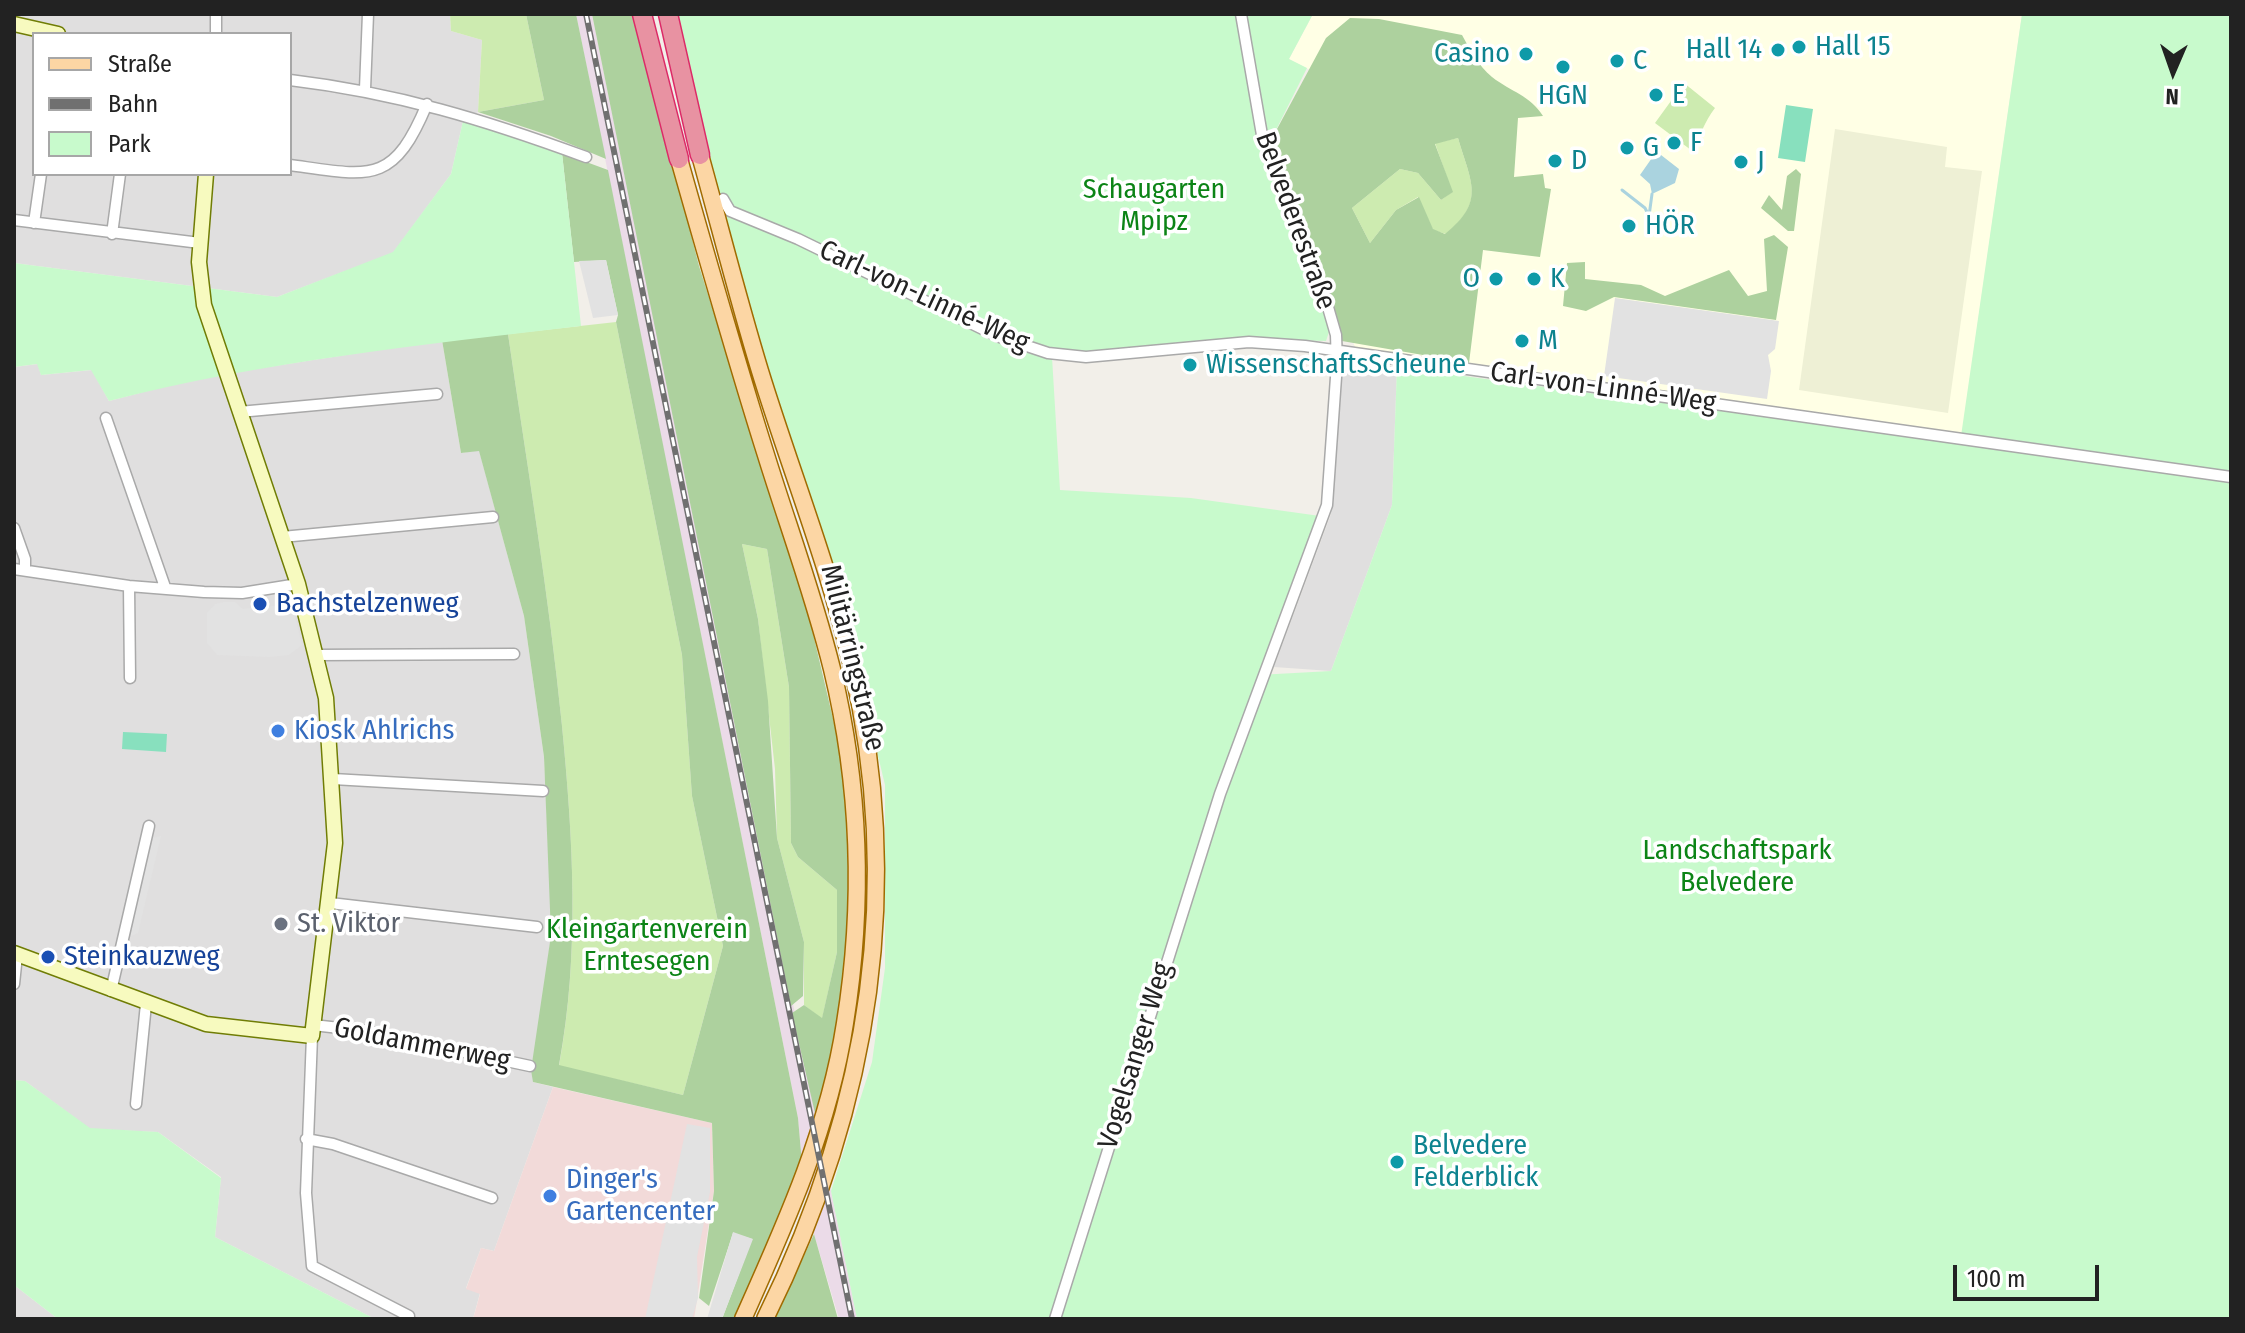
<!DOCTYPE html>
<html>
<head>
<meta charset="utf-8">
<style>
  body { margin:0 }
  #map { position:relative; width:2245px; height:1333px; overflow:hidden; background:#f2efe9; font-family:"Fira Sans Condensed",sans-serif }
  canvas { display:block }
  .frame { position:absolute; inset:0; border:16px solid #222; pointer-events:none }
  .legend { position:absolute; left:32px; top:32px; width:260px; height:144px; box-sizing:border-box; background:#fff; border:2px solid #a7a7a7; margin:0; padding:10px 14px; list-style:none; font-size:24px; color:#222 }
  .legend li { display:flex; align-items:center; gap:16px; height:40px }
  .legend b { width:40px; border:2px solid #a7a7a7 }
  .north { position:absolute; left:2133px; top:32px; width:80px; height:80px; -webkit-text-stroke:6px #fff; paint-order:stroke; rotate:182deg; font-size:22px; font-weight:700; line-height:32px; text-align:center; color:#222 }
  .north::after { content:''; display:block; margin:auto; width:28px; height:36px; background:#222; clip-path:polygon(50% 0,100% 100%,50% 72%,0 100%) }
  .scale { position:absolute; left:1953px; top:1265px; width:146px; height:36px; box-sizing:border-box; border:4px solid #222; border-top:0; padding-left:10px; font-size:24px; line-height:28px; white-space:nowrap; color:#222; -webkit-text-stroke:6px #fff; paint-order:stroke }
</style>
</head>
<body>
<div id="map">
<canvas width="2245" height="1333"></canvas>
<div class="frame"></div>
<ul class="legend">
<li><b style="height:10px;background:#fcd6a4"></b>Straße</li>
<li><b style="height:10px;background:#707070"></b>Bahn</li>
<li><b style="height:22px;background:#c8facc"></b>Park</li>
</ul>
<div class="north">N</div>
<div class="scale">100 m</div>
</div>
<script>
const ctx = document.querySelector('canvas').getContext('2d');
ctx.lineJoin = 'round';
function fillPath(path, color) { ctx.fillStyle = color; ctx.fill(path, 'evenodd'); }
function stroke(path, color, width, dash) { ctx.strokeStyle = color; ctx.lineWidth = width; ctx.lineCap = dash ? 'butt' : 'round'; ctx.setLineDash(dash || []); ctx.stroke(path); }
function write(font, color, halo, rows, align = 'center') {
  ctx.font = font + ' "Fira Sans Condensed",sans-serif'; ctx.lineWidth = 7; ctx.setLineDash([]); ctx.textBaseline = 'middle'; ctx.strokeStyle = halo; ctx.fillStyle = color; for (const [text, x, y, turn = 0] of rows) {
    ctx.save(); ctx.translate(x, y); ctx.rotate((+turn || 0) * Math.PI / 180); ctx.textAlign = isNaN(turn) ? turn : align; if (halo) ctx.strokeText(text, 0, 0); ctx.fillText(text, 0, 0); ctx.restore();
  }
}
const residential = new Path2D(`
  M14,14H450L451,31L482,40L478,112L463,121L451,174L393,253L277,297L14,263ZM34,34H290V174H34Z
  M442,340L461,453L479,450L524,616L544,757L551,911V935L533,1082L553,1087L494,1251L481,1248L466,1288L480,1293L473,1319H375L215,1237L221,1177L158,1132L90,1129L25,1081L14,1080V367L38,364L41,375L92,370L109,401L197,378Z
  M1343,360L1397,367L1392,505L1331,671L1274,667L1331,514Z
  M14,1285L58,1319H14Z`);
const commercial = new Path2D(`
  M553,1087L712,1123L714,1191L694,1319H473L480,1294L466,1289L481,1248L494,1251Z`);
const industrial = new Path2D(`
  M576,14H592L857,1319H839L814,1234L803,1175L798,1118Z`);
const education = new Path2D(`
  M1313,14H2022L1962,433L1356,350L1331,276L1312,71L1289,59Z`);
const farmland = new Path2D(`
  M1835,129L1947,147L1945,167L1982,171L1948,413L1799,390Z`);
const grass = new Path2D(`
  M450,14H526L544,100L478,112L482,40L451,31Z
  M1684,83L1715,108C1704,122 1701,136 1691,150L1655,123Z
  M1458,138C1471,183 1486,201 1446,234L1433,230L1418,197L1396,210L1370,243L1352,208L1400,169L1418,173L1441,200L1452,192L1435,143Z
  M616,322L682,655L692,796L723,946L683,1095L559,1066C580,953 573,839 562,726C549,595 527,465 508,334Z
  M742,544L767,549L789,687L791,843L798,857L837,890V952L822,1019L804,1005V942L777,838L775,769L758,619Z`);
const forest = new Path2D(`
  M526,14H576L606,159L551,136L478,112L544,100Z
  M592,14H635L699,266L807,608L842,757L850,885L841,1013L817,1122L792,1013L804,1005L822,1018L837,952V890L798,857L791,843L789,687L767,549L742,544L758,619L768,701L777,838L804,942L803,996L791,1006Z
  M1350,18L1379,19L1462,35C1471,51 1478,65 1492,77C1511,92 1530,95 1543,116L1518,118L1514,177L1543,174L1545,188L1551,189L1540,257L1483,250L1469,363L1342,341L1330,299L1270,142L1326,38ZM1458,138C1471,183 1486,201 1445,234L1433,229L1419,197L1396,210L1370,243L1352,208L1400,169L1418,173L1441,200L1453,192L1435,144Z
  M562,153L608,170L798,1118L803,1175L736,1319H722L752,1239L733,1233L709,1306L699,1298L714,1191L712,1123L533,1082L531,1070L551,935L544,757L524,616L479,451L461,453L442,340L508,334C527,465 549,595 562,726C573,839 580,953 559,1065L683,1095L723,946L692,796L682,655L616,322L618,315L606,260L574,262Z
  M1796,169L1801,174L1794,231H1788L1761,208L1769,195L1782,210L1787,176Z
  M1774,235L1788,247L1776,320L1614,297L1586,311L1563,306L1567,263L1585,262V279L1641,285L1665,296L1729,270L1748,296L1767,291L1764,239Z
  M814,1234L838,1319H775Z`);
const park = new Path2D(`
  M671,14H1313L1289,59L1307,68L1270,142L1330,299V329L1326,341L1241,339L1052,357L1060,490L1191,498L1320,516L1258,675L1331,671L1392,505L1397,367L1960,443L2022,14H2231V1319H857L831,1191L872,1062L885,968V785L839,592L784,424L726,225Z
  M463,121L562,153L581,326C422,345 264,361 109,401L91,370L41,375L37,364L14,367V263L277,297L393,252L451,174Z
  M14,1080L25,1081L90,1128L158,1132L221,1178L215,1237L375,1319H58L14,1285Z`);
const pitch = new Path2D(`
  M1786,105L1813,109L1805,162L1778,158Z
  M123,732L167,734L166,752L122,749Z`);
const parking = new Path2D(`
  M606,260L618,315L593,318L579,261Z
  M1615,298L1779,321L1775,349L1768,355L1771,371L1767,399L1604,376Z
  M224,602H235L243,609L292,604L302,645L289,655L269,657L217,655L207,643V613L215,604Z
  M161,836L138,933L129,937L153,838Z
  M687,1124L710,1128V1192L697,1257L698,1298L692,1319H645Z
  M733,1232L753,1239L722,1319H707Z`);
const water = new Path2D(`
  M1654,155H1661L1679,169L1675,183L1652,194L1650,184L1640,175Z`);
const stream = new Path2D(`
  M1622,190L1645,208L1648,214
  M1652,194L1649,216L1666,232`);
const street = new Path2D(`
  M216,34V14
  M290,80C398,93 485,120 586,157
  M365,89L368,14
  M290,165C370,176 393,186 427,104
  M723,199L730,211L798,239L997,336L1048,353L1086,357L1249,342L1305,346L2231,477
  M14,220L200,243
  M34,223L41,174
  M112,234L120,174
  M239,412L437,394
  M106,418L165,587
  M14,528L25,559V570
  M282,537L493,517
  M14,569L129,586L204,592L242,593L298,584
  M129,586L130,678
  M316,655L514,654
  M333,779L543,791
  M330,903L537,927
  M14,984L17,955
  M111,991L149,826
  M313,1025L366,1031L530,1066
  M312,1036L306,1193L312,1266L409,1316
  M136,1104L146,1004
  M306,1139L333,1144L492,1198
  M1055,1319L1220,794L1327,505L1337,363L1336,335L1323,290L1262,135L1241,14`);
const secondary = new Path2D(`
  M14,24L58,34
  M14,953L206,1024L312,1036L335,843L326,698L298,584L204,305L199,262L206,174`);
const primary = new Path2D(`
  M700,155C720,227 738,299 760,371C790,469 829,565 852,666C905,894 868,1111 765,1319
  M679,159C707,258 735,357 766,455C788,526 814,596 832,669C860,785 864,905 845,1023C829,1128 786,1223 743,1319`);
const highway = new Path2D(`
  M642,14L679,159
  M668,14L700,155`);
const rail = new Path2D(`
  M586,14L852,1319`);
const markers = [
  [1799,47,8,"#0f9aa8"],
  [1778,50,8,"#0f9aa8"],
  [1526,54,8,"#0f9aa8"],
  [1617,61,8,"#0f9aa8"],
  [1563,67,8,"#0f9aa8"],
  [1656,95,8,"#0f9aa8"],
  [1674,143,8,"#0f9aa8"],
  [1627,148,8,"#0f9aa8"],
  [1555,161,8,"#0f9aa8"],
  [1741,162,8,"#0f9aa8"],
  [1629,226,8,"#0f9aa8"],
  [1496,279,8,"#0f9aa8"],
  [1534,279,8,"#0f9aa8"],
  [1522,341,8,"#0f9aa8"],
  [1190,365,8,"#0f9aa8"],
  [260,604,8,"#1a4fb4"],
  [278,731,8,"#3f7fe0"],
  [281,924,8,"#6b7280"],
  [48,957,8,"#1a4fb4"],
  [1397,1162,8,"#0f9aa8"],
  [550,1196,8,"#3f7fe0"]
];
const cultureNames = [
  ["Hall 15",1815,47],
  ["Hall 14",1762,50,"right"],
  ["Casino",1510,54,"right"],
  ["C",1633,61],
  ["E",1672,95],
  ["HGN",1563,96,"center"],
  ["F",1690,143],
  ["G",1643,148],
  ["D",1571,161],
  ["J",1757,162],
  ["HÖR",1645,226],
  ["O",1480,279,"right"],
  ["K",1550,279],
  ["M",1538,341],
  ["WissenschaftsScheune",1206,365],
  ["Belvedere",1413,1146],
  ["Felderblick",1413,1178]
];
const parkNames = [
  ["Schaugarten",1154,190],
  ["Mpipz",1154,222],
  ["Landschaftspark",1737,851],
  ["Belvedere",1737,883],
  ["Kleingartenverein",647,930],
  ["Erntesegen",647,962]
];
const streetNames = [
  ["Belvederestraße",1295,221,70],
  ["Carl-von-Linné-Weg",924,297,25],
  ["Carl-von-Linné-Weg",1603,388,8],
  ["Militärringstraße",852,658,76],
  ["Goldammerweg",422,1045,11],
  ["Vogelsanger Weg",1136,1056,-73]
];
const transitNames = [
  ["Bachstelzenweg",276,604],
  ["Steinkauzweg",64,957]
];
const shopNames = [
  ["Kiosk Ahlrichs",294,731],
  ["Dinger's",566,1180],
  ["Gartencenter",566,1212]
];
const worshipNames = [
  ["St. Viktor",297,924]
];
fillPath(residential, '#e0dfdf');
fillPath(commercial, '#f2dad9');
fillPath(industrial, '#ebdbe8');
fillPath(education, '#ffffe5');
fillPath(farmland, '#eef0d5');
fillPath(grass, '#cdebb0');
fillPath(forest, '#add19e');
fillPath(park, '#c8facc');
fillPath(pitch, '#88e0be');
fillPath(parking, '#e2e2e2');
fillPath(water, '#aad3df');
stroke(stream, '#aad3df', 3);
stroke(street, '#a9a9a9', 13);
stroke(secondary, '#707d05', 17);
stroke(primary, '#a06b00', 19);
stroke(highway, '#dc2a67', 21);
stroke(street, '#fff', 10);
stroke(secondary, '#f7fabf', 14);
stroke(primary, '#fcd6a4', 16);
stroke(highway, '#e892a2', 18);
stroke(rail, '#707070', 6);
stroke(rail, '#fff', 3, [9]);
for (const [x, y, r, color] of markers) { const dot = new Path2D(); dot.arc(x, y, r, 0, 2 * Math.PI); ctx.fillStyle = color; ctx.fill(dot); stroke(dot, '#fff', 3); }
write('28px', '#0d838f', '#fff', cultureNames, 'left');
write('28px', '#0c8416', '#fff', parkNames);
write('28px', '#222', '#fff', streetNames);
write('28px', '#164399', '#fff', transitNames, 'left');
write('28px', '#366cbe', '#fff', shopNames, 'left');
write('28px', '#5b616d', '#fff', worshipNames, 'left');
</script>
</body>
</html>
